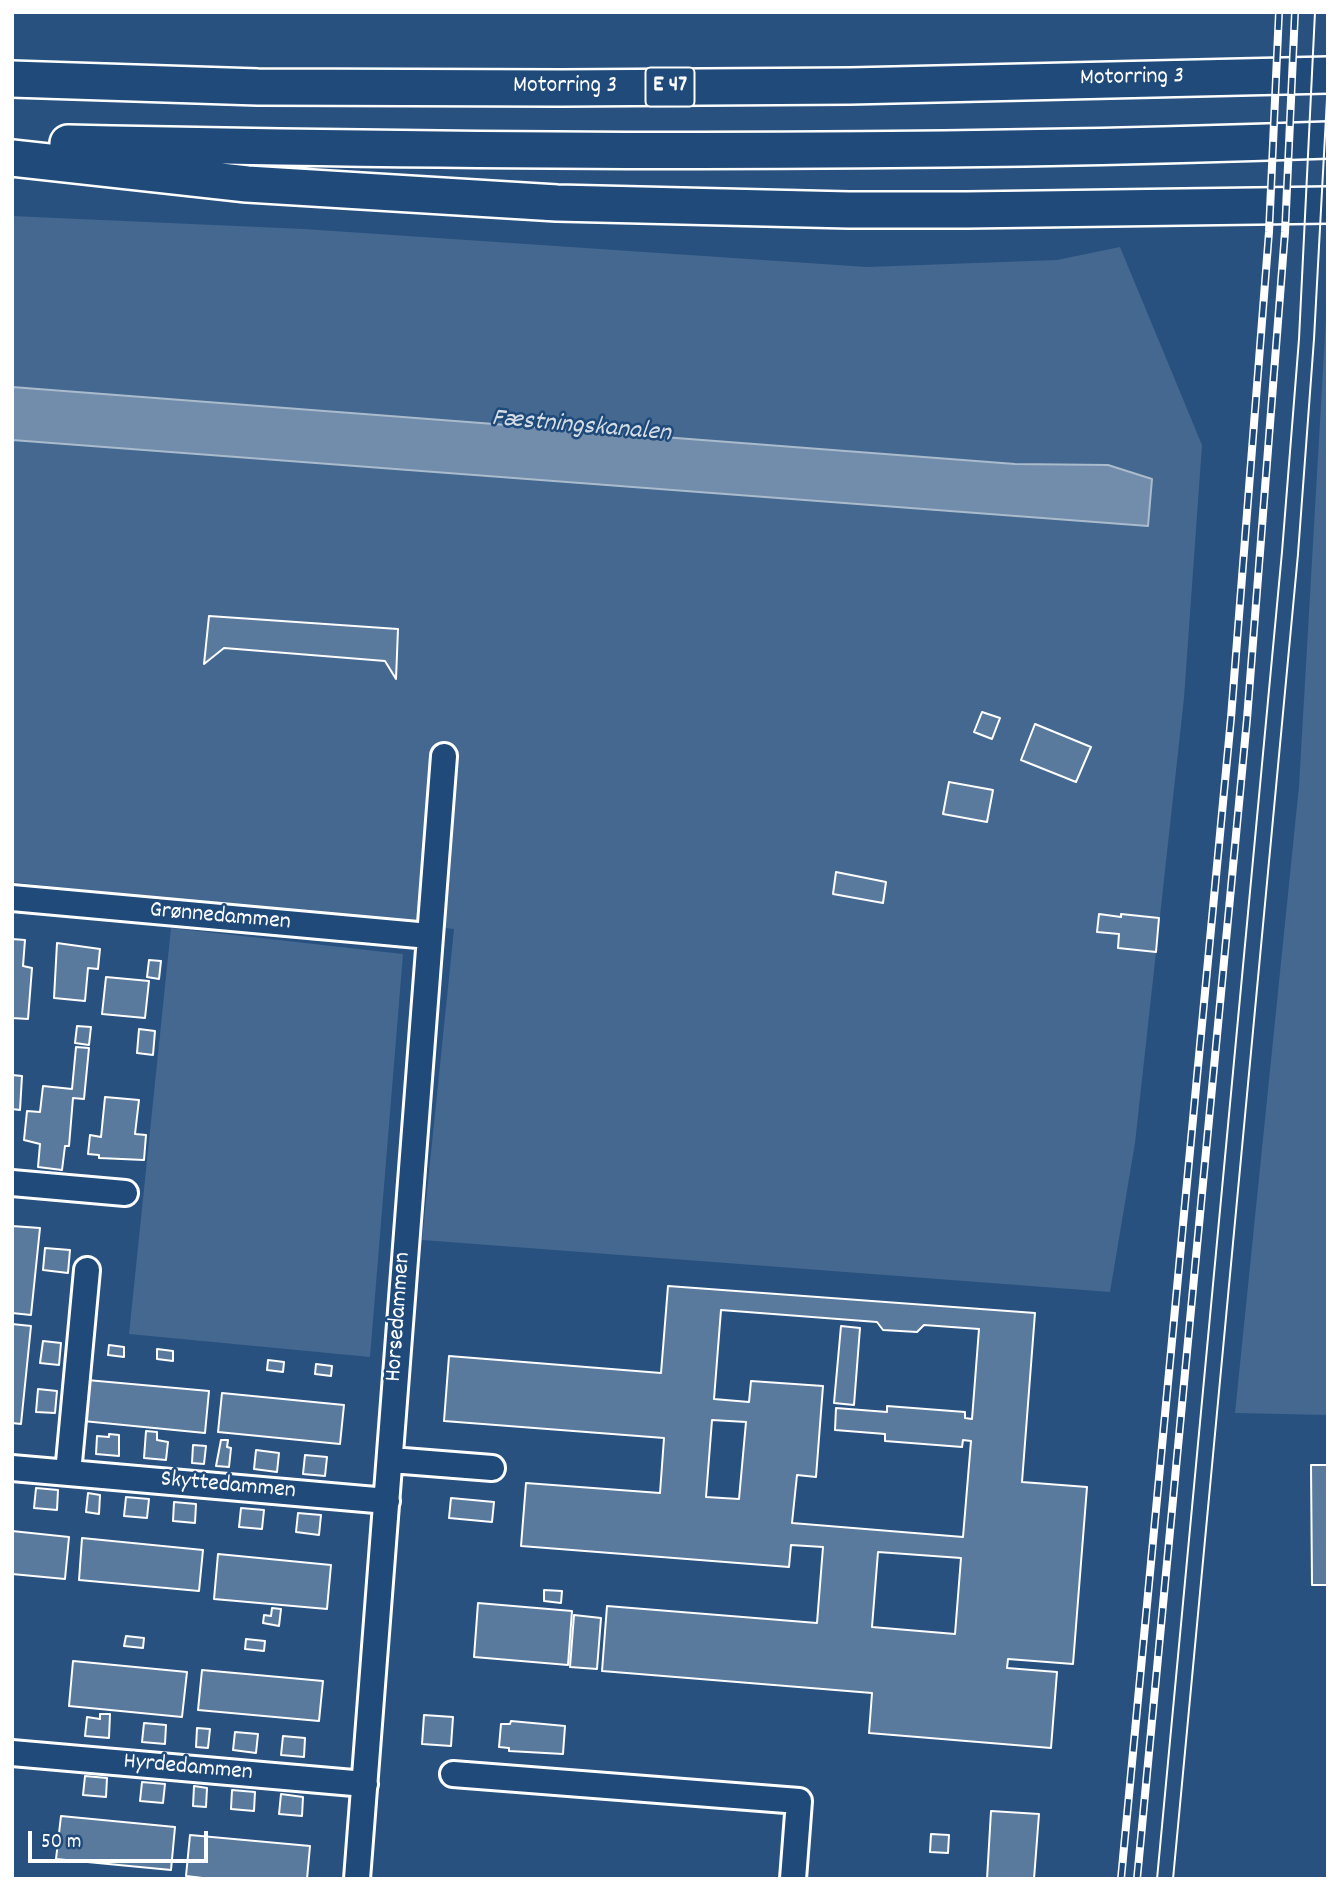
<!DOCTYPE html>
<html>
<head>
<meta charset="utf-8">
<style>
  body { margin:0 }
  #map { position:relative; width:1340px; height:1891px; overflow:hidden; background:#28517f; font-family:Dekko,sans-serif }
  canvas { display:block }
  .frame { position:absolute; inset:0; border:14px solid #fff; pointer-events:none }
  .scale { position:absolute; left:28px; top:1831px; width:180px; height:32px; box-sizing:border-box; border:4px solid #fff; border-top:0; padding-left:9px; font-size:21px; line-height:24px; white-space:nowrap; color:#fff; -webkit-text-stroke:5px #1f4a7a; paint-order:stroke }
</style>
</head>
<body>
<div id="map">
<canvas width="1340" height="1891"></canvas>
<div class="frame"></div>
<div class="scale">50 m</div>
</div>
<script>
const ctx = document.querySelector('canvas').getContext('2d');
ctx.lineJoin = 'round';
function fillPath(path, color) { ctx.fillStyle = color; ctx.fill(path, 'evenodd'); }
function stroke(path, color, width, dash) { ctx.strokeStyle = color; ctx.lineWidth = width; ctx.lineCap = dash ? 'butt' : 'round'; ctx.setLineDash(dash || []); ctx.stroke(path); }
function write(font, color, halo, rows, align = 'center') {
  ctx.font = font + ' Dekko,sans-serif'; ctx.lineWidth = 5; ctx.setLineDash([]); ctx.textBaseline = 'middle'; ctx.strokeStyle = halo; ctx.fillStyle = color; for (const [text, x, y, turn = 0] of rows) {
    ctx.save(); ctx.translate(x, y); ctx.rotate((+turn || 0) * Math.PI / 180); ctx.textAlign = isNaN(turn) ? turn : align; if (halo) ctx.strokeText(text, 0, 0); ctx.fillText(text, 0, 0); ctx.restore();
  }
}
const green = new Path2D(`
  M12,216L304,229L867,267L1057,260L1120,247L1202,445L1184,698L1135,1143L1110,1292L422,1240L454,929L12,882Z
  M1328,283V1415L1235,1413L1299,786Z
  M171,928L403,954L370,1357L129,1334Z`);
const water = new Path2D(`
  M12,387L1015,464L1108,465L1152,479L1148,526L12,440Z`);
const building = new Path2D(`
  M209,616L398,629L396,679L385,661L224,648L204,664Z
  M982,712L1000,718L992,739L974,732Z
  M1035,724L1091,747L1076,782L1021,760Z
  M949,782L993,790L987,822L943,814Z
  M836,872L886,882L883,903L833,894Z
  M1099,914L1121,917V914L1159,918L1156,952L1118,948L1119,934L1097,932Z
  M12,939L25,940L23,966L32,968L28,1019L12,1018Z
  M57,943L100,949L98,969L88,968L85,1001L54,998Z
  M149,960L161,961L159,979L147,977Z
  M106,977L149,981L145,1018L102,1014Z
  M77,1026L91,1027L89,1045L75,1043Z
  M139,1029L155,1031L153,1055L137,1053Z
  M76,1047L89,1048L84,1099L73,1098L69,1146H65L62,1170L38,1167L40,1144L24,1140L27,1111L40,1112L43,1086L72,1089Z
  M12,1075L22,1076L20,1110L12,1109Z
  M105,1097L139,1100L135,1134L146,1135L144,1160L99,1158V1155L88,1154L90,1135L101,1137Z
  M12,1226L40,1228L31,1315L12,1313Z
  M45,1248L70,1250L68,1273L43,1270Z
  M668,1286L1035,1313L1022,1482L1087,1487L1073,1664L1008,1659L1007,1668L1057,1672L1051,1748L869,1733L872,1693L602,1671L607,1606L817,1623L823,1547L791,1545L789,1567L521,1546L526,1483L660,1493L664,1438L444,1421L449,1356L661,1373ZM721,1310L877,1322L883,1330L917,1332L924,1325L979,1329L972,1419L965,1418V1412L887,1406V1412L836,1408L835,1430L885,1434V1441L962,1447L963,1440L971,1441L963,1537L792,1523L797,1475L816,1477L823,1386L751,1381L749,1402L714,1399ZM712,1420L746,1422L739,1499L706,1497ZM878,1552L961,1558L955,1634L872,1627Z
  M12,1324L31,1326L21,1424L12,1423Z
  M841,1326L860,1328L854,1405L834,1403Z
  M43,1341L61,1343L59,1365L40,1363Z
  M109,1345L124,1347V1357L108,1355Z
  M157,1349L173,1351V1361L157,1359Z
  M268,1360L284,1362L283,1372L267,1370Z
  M316,1364L332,1366L331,1376L315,1374Z
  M87,1380L209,1391L205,1433L83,1421Z
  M38,1389L57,1391L55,1413L36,1412Z
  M222,1393L344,1405L340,1444L218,1432Z
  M146,1431L157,1432V1440L168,1442L166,1460L144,1458Z
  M109,1434L119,1435V1456L96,1454L97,1436L109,1437Z
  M221,1440H228L227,1447L231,1448L229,1467L216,1466Z
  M193,1445L206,1446L204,1464L192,1463Z
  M256,1450L279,1453L277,1472L254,1469Z
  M305,1455L327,1457L325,1476L303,1474Z
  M1311,1465H1328V1585H1312Z
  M36,1488L58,1490L57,1510L34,1508Z
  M88,1493L100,1495L99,1514L86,1512Z
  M126,1497L149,1499L147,1518L124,1516Z
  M451,1498L494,1502L492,1522L449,1518Z
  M174,1502L196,1504L195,1523L173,1521Z
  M241,1508L264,1510L262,1529L239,1527Z
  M298,1513L321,1515L319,1535L296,1532Z
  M12,1531L69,1537L65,1579L12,1574Z
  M82,1538L203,1550L199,1591L79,1580Z
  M218,1554L331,1565L327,1609L214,1599Z
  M544,1590L562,1591L561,1603L544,1601Z
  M478,1603L572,1611L568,1665L474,1657Z
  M272,1608L281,1609L279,1626L263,1623L264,1615L271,1616Z
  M574,1615L601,1618L597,1669L570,1667Z
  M126,1636L144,1638L143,1648L124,1646Z
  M246,1639L265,1641L264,1651L245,1649Z
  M73,1661L187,1672L182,1717L69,1706Z
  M202,1670L323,1681L319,1721L198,1710Z
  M100,1714H110L109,1738L85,1736L87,1717L100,1719Z
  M424,1715L453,1717L451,1746L422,1744Z
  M511,1721L565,1726L563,1754L509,1751V1748L499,1747L501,1724H510Z
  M144,1723L166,1725L165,1744L142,1742Z
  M197,1728L210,1729L208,1748L196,1747Z
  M235,1732L258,1734L256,1753L233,1750Z
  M283,1736L305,1738L304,1757L281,1755Z
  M85,1776L107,1778L106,1797L83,1795Z
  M142,1782L165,1784L163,1803L140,1801Z
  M194,1786L207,1788L206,1807L193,1806Z
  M232,1790L255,1792L254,1811L231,1809Z
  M281,1794L303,1797L302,1816L279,1814Z
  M991,1811L1039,1814L1034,1879H987Z
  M61,1816L175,1827L171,1870L56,1859Z
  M931,1834L949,1835L948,1853L930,1852Z
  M190,1835L310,1846L307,1879H211L186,1876Z`);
const minor = new Path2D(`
  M12,898L429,936
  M12,1183L125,1193
  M391,1460L492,1468
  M12,1468L387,1501
  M68,1473L87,1270
  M12,1753L365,1784
  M453,1774L799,1801L793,1879
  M357,1879L444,756`);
const highway = new Path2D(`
  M12,79L258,87L562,88L850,86L1328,75
  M68,143C488,152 908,155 1328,140
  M12,158L247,184L557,203L849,210H967L1328,205`);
const tram = new Path2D(`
  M1157,1879L1282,552L1299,339L1315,12
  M1173,1879L1298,554L1314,339L1328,80`);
const rail = new Path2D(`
  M1121,1879L1231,718L1269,232L1279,12
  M1137,1879L1247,719L1285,232L1295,12`);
const shields = [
  [670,87,49]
];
const shieldNames = [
  ["E 47",670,87]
];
const streetNames = [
  ["Motorring 3",1132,79,-1],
  ["Motorring 3",565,88],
  ["Grønnedammen",220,918,5],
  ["Horsedammen",400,1317,-86],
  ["Skyttedammen",228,1487,5],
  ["Hyrdedammen",188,1769,5]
];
const waterNames = [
  ["Fæstningskanalen",581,428,5]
];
fillPath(green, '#446890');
fillPath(water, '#718dab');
stroke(water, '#aabbcd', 2);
fillPath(building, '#5a7a9d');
stroke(building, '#fff', 2);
stroke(minor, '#fff', 30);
stroke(highway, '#fff', 40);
stroke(minor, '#1f4a7a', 24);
stroke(highway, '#1f4a7a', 35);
stroke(tram, '#fff', 2);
stroke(rail, '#fff', 8);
stroke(rail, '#1f4a7a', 5, [16]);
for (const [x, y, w] of shields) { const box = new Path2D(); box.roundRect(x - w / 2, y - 19.5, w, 39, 5); ctx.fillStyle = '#1f4a7a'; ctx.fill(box); stroke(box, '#fff', 2); }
write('bold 23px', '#fff', null, shieldNames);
write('24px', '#fff', '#1f4a7a', streetNames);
write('italic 26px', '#d4dde6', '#1f4a7a', waterNames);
</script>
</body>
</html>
